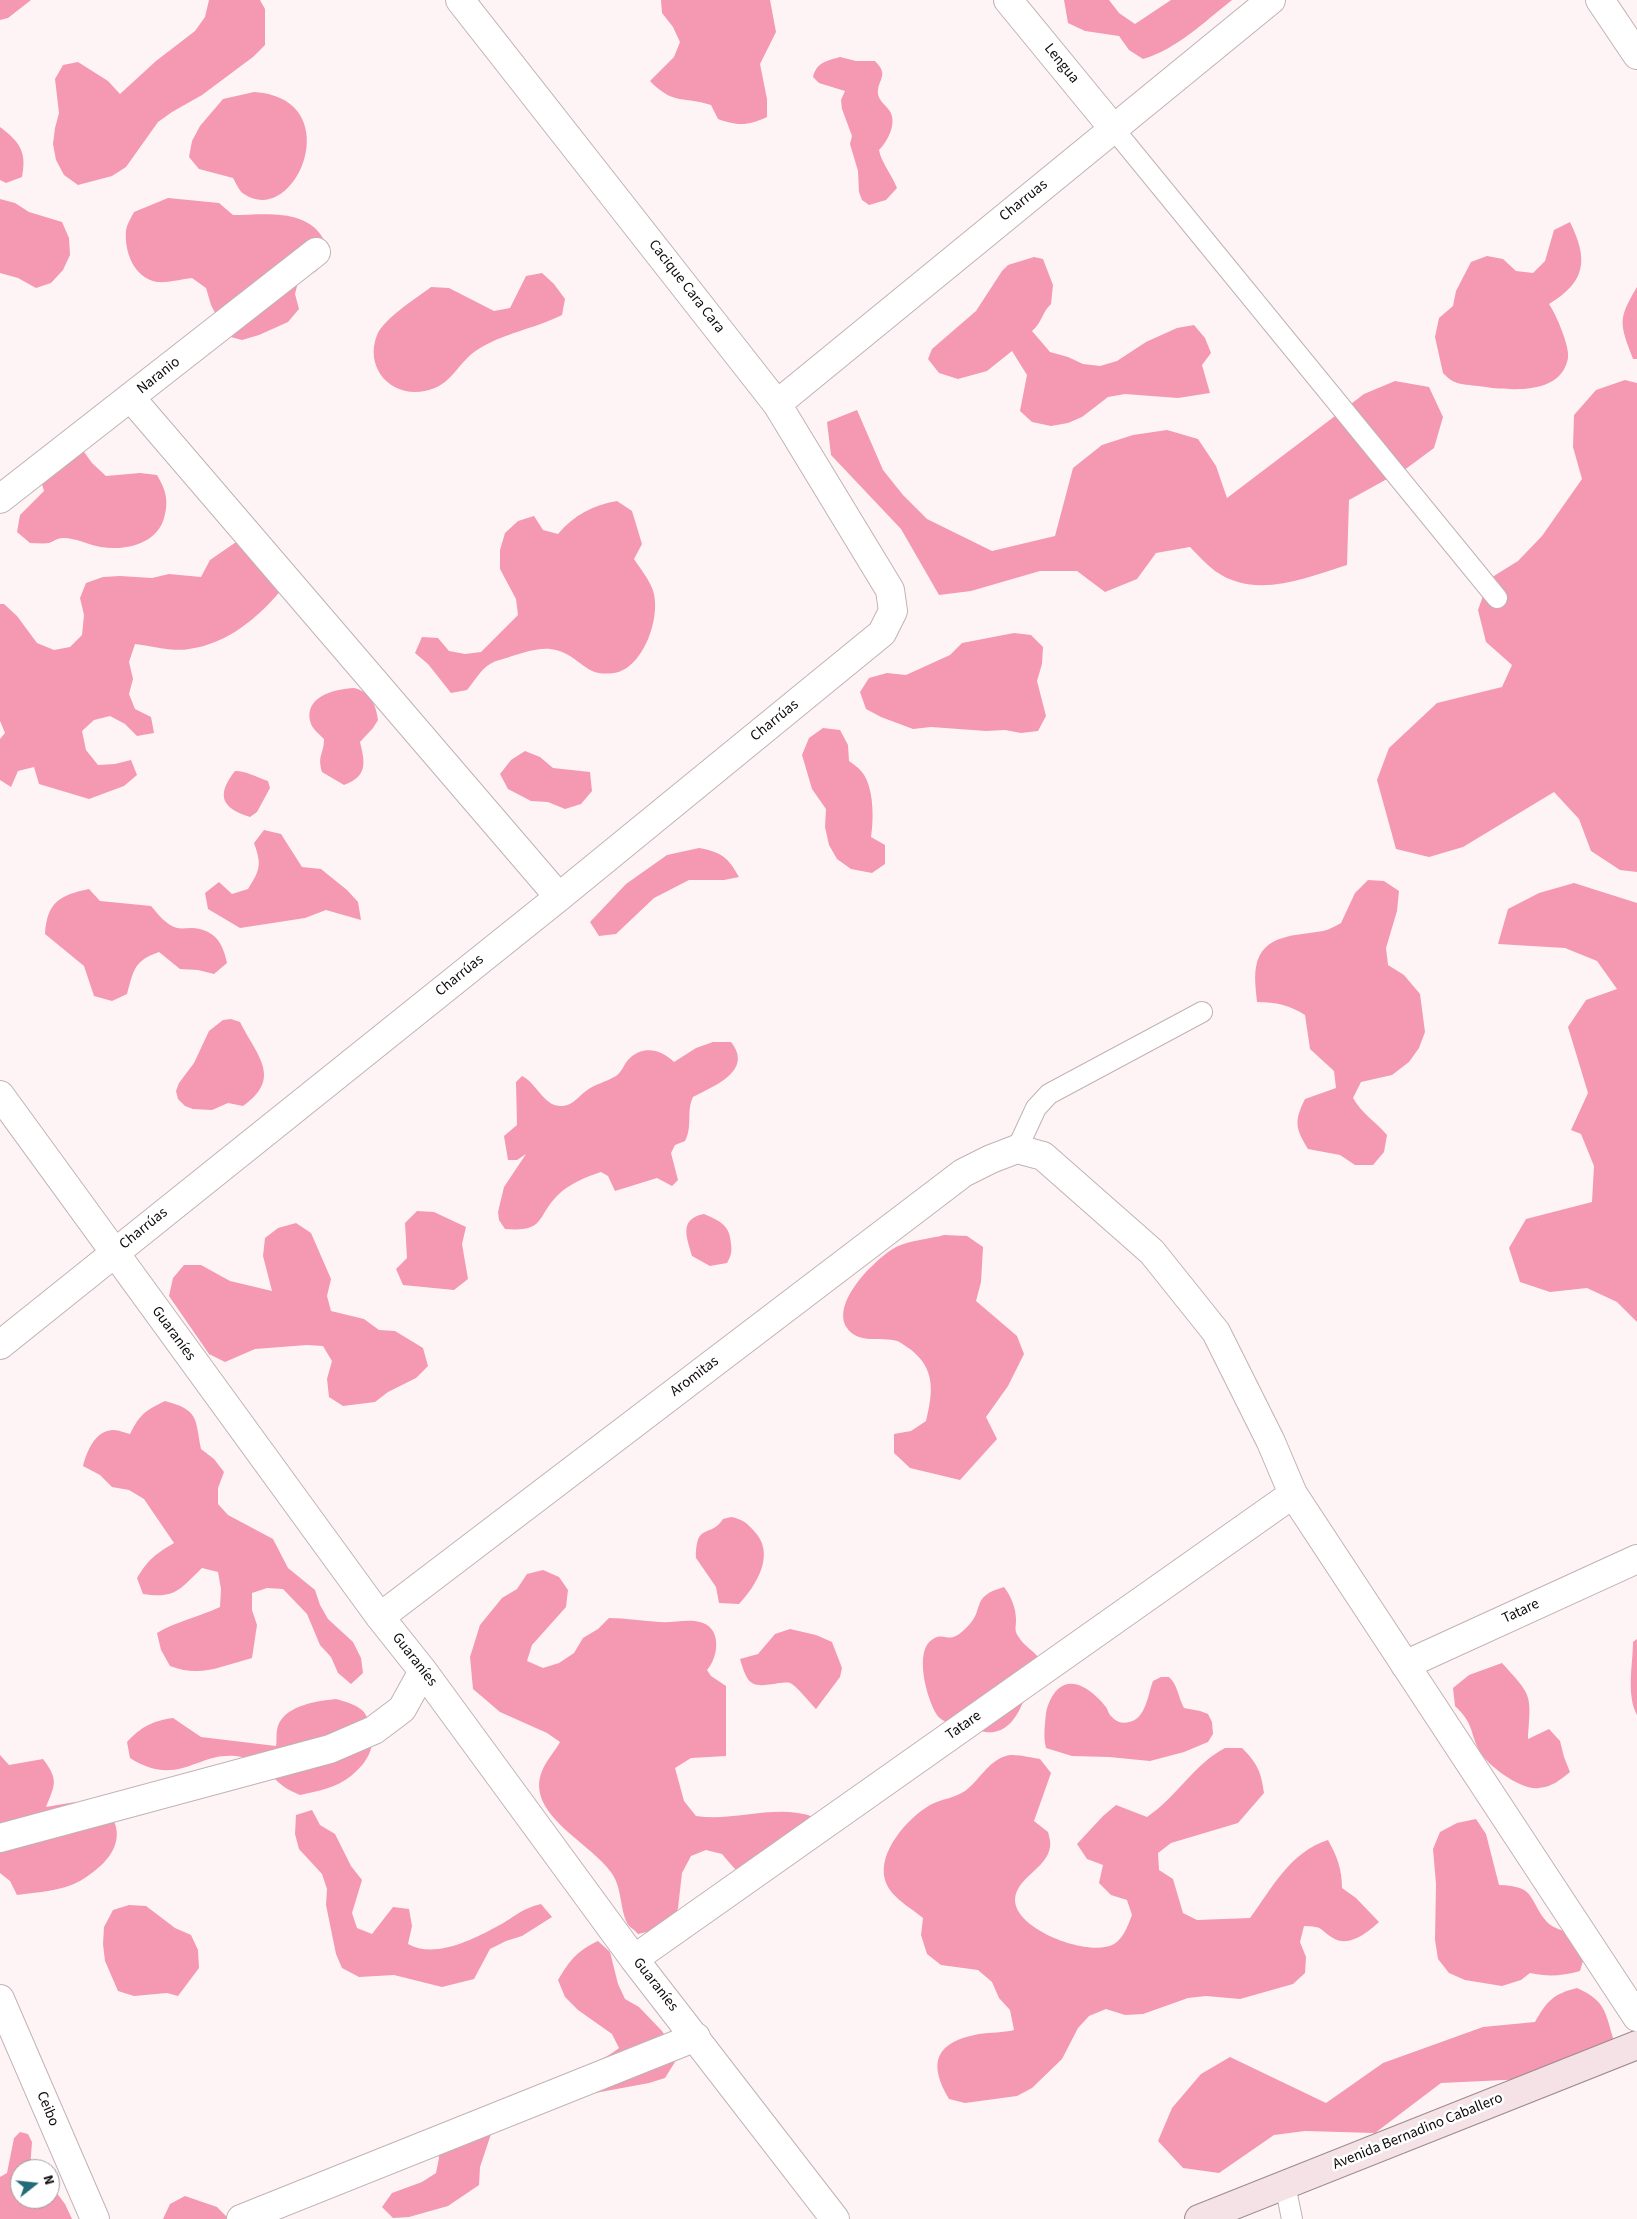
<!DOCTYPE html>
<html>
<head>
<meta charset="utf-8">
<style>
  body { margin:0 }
  #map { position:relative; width:1637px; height:2219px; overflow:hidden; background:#fef4f6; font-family:"Source Sans 3",sans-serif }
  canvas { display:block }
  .north { position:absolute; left:10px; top:2159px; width:50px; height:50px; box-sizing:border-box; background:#fff; border:1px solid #9f9d9d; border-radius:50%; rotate:74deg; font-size:14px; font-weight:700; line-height:20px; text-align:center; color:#0e0a0b }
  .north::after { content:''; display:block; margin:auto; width:18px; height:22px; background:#236b78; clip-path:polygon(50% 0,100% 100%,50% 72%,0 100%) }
</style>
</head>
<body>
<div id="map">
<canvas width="1637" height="2219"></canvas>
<div class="north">N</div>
</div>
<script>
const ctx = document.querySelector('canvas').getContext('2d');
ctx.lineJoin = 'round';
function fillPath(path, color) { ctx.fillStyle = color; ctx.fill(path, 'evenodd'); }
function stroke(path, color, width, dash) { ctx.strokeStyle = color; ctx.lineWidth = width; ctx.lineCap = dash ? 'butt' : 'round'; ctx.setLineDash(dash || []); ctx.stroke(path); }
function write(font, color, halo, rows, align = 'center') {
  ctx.font = font + ' "Source Sans 3",sans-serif'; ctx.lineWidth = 5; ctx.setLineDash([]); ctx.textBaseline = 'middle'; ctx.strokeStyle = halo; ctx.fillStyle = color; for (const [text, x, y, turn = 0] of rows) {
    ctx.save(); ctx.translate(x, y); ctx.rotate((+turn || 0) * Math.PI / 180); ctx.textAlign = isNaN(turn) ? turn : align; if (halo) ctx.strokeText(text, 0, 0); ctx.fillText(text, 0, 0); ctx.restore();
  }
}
const forest = new Path2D(`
  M0,0H31L8,18L0,20Z
  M209,0H260L265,9V45L253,57L202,95L172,112L158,122L126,167L112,176L78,185L64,175L56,160L53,144L55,128L59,113L55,79L63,65L78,62L108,81L120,94L156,61L195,31L205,17Z
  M661,0H770L776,32L760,64L767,99V117C748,126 738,126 718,119L711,105C682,96 673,105 650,81L674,57L680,42L673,27L662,13Z
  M1064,0H1109L1119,13L1135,24L1171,0H1232C1204,22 1177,49 1143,59L1129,50L1119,36L1085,31L1068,23Z
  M840,57L856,61H875C890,76 877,79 878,94C879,101 885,104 889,110C898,122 888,141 879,150C881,162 892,175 897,188L886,200L869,205L862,200L859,192L858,171L850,144L852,136L842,109L841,100L845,91L819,83L813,77C817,62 826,61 840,57Z
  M254,92C350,98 296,229 244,194C239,191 236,183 233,178L199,169L189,157L192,141L200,126L223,99Z
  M0,127C20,142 27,152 22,177L6,183L0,180Z
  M168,198L219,203L233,215C263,215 309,207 325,242C327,247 326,255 326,261L315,272L299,278L295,294L299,309L288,322L259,335L242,340L227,336L211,305L206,288L192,278C182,279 168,283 157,282C134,278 124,252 126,230C127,224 131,218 134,212Z
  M0,199L15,203L29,212L62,222L69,238L70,255L63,270L51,283L36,288L18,278L0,273Z
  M1570,222C1588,259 1587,281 1549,304C1556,314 1570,347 1568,358C1561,397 1506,390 1478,386C1471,385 1461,385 1455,382C1451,381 1446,376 1443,373L1435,337L1439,318L1453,306L1456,291L1471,262L1487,256L1503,259L1516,271L1533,273L1545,261L1554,230Z
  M1034,257L1043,259L1053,285L1051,304C1042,312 1042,323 1032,331L1050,352L1068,357L1083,364L1100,366L1117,361L1146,342L1177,328L1194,325L1205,338L1211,353L1202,365L1210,393L1178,398L1125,394L1108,397L1082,417L1068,423L1051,426L1032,422L1020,411L1027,375L1012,351L987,371L958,379L939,373L928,359L932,349L976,311L1002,271L1008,265Z
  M542,273L554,284L565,299L562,315C534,329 503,333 477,350C457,363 452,386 425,391C391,398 364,368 377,335C384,318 417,298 431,287L449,288L494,311L510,308L526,276Z
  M1637,287V359H1633C1620,324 1617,320 1637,287Z
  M1625,380L1637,383V872L1620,870L1591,851L1579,819L1554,792L1463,847L1429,857L1396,849L1377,780L1389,748L1437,703L1502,687L1512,665L1486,642L1478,610L1489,579L1518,561L1542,536L1582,479L1573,447L1574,415L1596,390Z
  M1395,381L1429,387L1443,417L1434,448L1407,468L1349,500L1347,565C1305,578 1256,600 1215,571C1206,564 1198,555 1190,547L1156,553L1137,579L1105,592L1077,571H1040L971,591L939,595L901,529L831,455L827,422L857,410L883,470L903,495L927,519L992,551L1055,536L1073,468L1102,445L1133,435L1167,430L1198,439L1216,466L1227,498L1364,394Z
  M82,449L92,463L106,476L140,473L157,475C166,490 169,501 164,518C157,544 125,551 101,547C88,545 77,538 63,538C58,538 54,541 49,543C43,544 36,543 30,543L17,532L20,515L44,491L39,474Z
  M617,501L632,511L642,544L634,559C640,568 648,578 652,588C663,613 644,669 614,673C591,676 587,667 570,656C550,643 532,650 512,656C505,659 496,660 490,664C481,669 474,682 467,690L451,693L428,664L415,653L422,637L438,638L449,651L465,654L481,652L518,615L516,599L500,569V550L505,533L518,521L534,516L543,530L558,534C574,515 593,505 617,501Z
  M239,540L282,589C258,618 227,644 189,649C174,652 151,646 135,644L129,662L133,679L129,694L135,709L151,717L154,733L137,736L125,724L110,716L94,720L82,731L86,750L98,765L115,764L131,760L137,775L124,786L89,799L39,784L34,767L18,771L11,787L0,780V739L5,733L0,721V604H4L17,616L37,643L54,650L70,647L82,635L84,615L80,598L86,583L103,577L120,576L152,578L169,574L201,577L210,560Z
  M1014,633L1031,635L1043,647L1042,664L1037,681L1046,716L1038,731L1021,733L1005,730L986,731L931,727L913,729L881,717L866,709L860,692L869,678L887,673L906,675L950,655L962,643Z
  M354,688C370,692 376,704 378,720L373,728L360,742C365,763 368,776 344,785L322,772C317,755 324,754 324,739C320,735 313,729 311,724C302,697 334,689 354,688Z
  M823,728L840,730L848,745L849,761C853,764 858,767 861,771C874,785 874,819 871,837L885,845V864L872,873L851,869L837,859L829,845L825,827L826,809L812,789L802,755L809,738Z
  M525,751L540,757L553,768L590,772L592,791L581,804L565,809L548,802L531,801L508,789L500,774L511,760Z
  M235,771C246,771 256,777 268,781L270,788L257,812L250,817C221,808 216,795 235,771Z
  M264,830L281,834L302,867L321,869L347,890L358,902L361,920L326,910L305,918L240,928L208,909L205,893L219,882L232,894L248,889C260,870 262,865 254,843Z
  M699,848C721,852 728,857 739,877L724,880H689L654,898L616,934L599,936L590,922L626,884L667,855Z
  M1368,880L1384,881L1399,891L1397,911L1386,948L1388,965L1404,975L1420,994L1425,1032L1419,1048L1409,1062L1392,1075L1361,1082L1353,1098C1362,1114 1375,1121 1387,1135L1384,1152L1373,1165H1355L1340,1155L1308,1149C1295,1128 1294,1121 1305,1099L1336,1088L1334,1071L1310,1049L1305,1015C1289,1005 1276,1002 1257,1002C1256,991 1254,977 1256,967C1262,933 1297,936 1323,931C1329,930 1335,926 1341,923L1355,893Z
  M1574,883L1637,903V1322L1617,1302L1587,1288L1550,1292L1520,1282L1509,1248L1526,1219L1592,1202L1594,1166L1581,1134L1571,1130L1588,1093L1568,1027L1586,1000L1617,989L1597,961L1565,948L1498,944L1508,909L1539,893Z
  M89,889L100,901L151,906C158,914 166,925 177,928C182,929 188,928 193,928C215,930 223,943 227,963L214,974L198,970L180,969L159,952C134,961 134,969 127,994L112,1001L94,996L84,966L45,934C47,902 60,895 89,889Z
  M231,1019L240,1022C257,1056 283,1078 243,1106L228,1103L212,1110L193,1109L185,1106L178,1099L176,1091L179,1083L194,1063L209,1031L223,1020Z
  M713,1042H731C754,1071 714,1086 693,1097C686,1111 693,1126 685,1141L675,1145L671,1153L678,1180L672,1186L657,1178L615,1191L608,1176L601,1172C588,1176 569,1184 559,1194C535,1217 547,1232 505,1229L499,1220L498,1212L504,1187L526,1154L517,1160H508L504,1136L517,1125L516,1082L522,1076C537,1083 544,1108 563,1106C573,1105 579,1096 586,1091C595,1084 606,1082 616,1076C623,1071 624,1063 630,1058C644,1045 662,1050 674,1062L696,1048Z
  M417,1211L434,1212L466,1227L462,1244L468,1279L454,1290L403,1285L396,1269L407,1258L405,1223Z
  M704,1214C720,1221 730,1225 731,1244C732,1252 731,1256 727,1263L710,1266L692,1256C687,1238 678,1219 704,1214Z
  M296,1223L311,1233L331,1279L327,1296L331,1311L364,1319L379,1330L395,1331L423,1348L428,1366L416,1378L388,1392L375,1402L343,1406L329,1397L327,1379L332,1361L323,1346L307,1345L255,1349L225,1362L209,1354L169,1296L173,1278L184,1265H201L230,1281L272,1291L263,1256L265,1238L278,1228Z
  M944,1235L967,1236L983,1247L981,1282L976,1301L1017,1336L1024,1354L1008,1386L986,1417L997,1439L960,1480L910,1468L894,1453V1434L911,1431L926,1421C933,1392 936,1369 910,1349C906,1347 901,1342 897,1341C881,1336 859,1345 847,1328C830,1303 876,1258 896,1247C910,1240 930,1239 944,1235Z
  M165,1401C199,1410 195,1418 201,1449L214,1459L224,1472L218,1488V1504L228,1515L273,1539L288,1568L315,1590L320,1605L328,1619L353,1642L361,1658L363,1673L351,1684L338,1673L331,1657L320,1645L307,1614L283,1589L267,1588L252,1593V1610L257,1625L252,1658C221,1666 201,1678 170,1666L161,1650L157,1633C177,1621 199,1617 220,1607L221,1589L218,1572L202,1568C180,1589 176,1599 143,1594L137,1578C149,1558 156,1554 174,1543L144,1499L129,1490L112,1487L100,1475L83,1466C87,1451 95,1430 114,1430C119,1430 125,1433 130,1434C140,1414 145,1411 165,1401Z
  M731,1517C742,1519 747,1523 754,1531C776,1553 757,1585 739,1604L719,1603L716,1587L696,1558C696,1521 710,1539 723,1519Z
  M543,1570L559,1577L568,1590L566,1607L532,1645L527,1661L543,1668L559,1663L574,1653L583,1638L598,1629L609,1618C626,1618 643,1621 660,1622C674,1623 690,1618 703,1623C722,1630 718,1658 707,1670L711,1676L726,1686V1756L691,1758L675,1768L684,1801L696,1816C735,1822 776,1803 814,1817L748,1877L734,1868L722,1854L706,1850L691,1856L682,1873L678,1908L672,1926L638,1934C635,1930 629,1927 627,1923C620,1909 622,1890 613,1875C594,1844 524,1815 542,1771C546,1761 555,1751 560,1742L547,1733L500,1712L473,1689L470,1657L480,1625L502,1598L517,1589L527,1574Z
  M1004,1587C1011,1596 1016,1608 1016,1620C1016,1627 1014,1630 1018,1636C1024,1647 1036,1651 1042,1663C1038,1671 1032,1679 1029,1687C1022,1705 1015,1728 994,1732C980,1734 976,1725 960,1729C953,1725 941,1721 937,1715C927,1700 913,1650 933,1639C946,1631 948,1647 967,1627C986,1609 969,1597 1004,1587Z
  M790,1629L816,1635L832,1642L842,1668L840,1677L816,1709C810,1703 797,1686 790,1683C787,1682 782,1683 779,1683C751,1688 748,1686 740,1659L758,1654L775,1634Z
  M1637,1639V1715C1626,1695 1633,1663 1633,1642Z
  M1502,1663C1533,1697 1531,1694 1528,1739L1549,1729L1560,1741L1564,1757L1570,1772C1560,1780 1552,1787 1539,1788C1522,1791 1486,1765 1479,1750C1469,1730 1474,1724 1455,1706L1453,1688L1469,1675Z
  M1161,1677H1169C1178,1685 1178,1697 1184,1708L1200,1711L1208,1714L1212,1722L1213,1734L1208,1742L1184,1752L1150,1761L1109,1757L1072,1756L1046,1748C1043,1736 1045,1725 1046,1713C1047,1706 1052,1694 1058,1689C1074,1674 1096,1694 1106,1707C1108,1710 1109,1715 1112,1717C1116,1722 1123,1724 1129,1722C1146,1719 1148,1694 1153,1681Z
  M336,1699C346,1702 356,1704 364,1712C366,1715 368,1719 369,1722C378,1745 368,1762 351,1776C336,1788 318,1791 300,1795C294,1792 288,1790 283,1786C270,1776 259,1760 242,1757C199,1748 180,1790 130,1758L127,1742C141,1727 152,1721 173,1718L201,1737L276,1746C277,1741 276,1735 277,1730C281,1706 316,1701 336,1699Z
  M1225,1748H1242C1257,1763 1261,1771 1264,1793L1238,1823L1171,1843L1158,1853L1159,1870L1173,1879L1183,1913L1197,1920L1250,1918C1273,1887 1290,1852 1328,1840C1337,1856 1342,1869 1342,1888L1356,1898L1379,1922C1368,1932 1349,1948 1333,1938C1317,1928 1325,1927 1304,1926L1300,1942L1306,1957L1305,1973L1293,1984L1240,1999L1206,1996L1188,1998L1143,2014L1125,2015L1106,2009L1089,2016L1078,2028L1062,2059L1032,2088L1017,2096L965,2103L949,2099C927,2062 936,2042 979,2034C991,2032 1003,2033 1014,2030L1010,2010L999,1998L992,1982L978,1970L941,1965L927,1954L921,1935L923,1918C910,1907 890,1897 885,1880C877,1852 908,1818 930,1805C941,1799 955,1798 965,1791C979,1781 988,1761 1006,1756C1014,1753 1031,1758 1040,1759L1051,1773L1034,1821L1048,1832C1049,1836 1051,1842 1050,1847C1047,1869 1016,1877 1015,1900C1015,1930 1090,1958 1114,1944C1124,1938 1128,1925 1132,1915L1127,1900L1111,1895L1099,1883L1103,1865L1087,1859L1077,1844L1103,1816L1116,1805L1147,1817C1177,1797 1194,1764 1225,1748Z
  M0,1755L9,1765L43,1759C59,1780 55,1785 46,1807C61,1805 80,1799 95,1804C105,1807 111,1812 114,1821C125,1847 102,1868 80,1881C63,1891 37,1892 17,1895L10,1881L0,1873Z
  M312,1810L320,1825L335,1834L351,1866L362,1880L352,1913L357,1928L372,1934L393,1907L409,1909L412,1926L408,1944C434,1959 472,1940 496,1927C514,1918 520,1909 541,1904L552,1917L522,1936L506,1941L490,1949L474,1979L442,1987L394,1975L359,1977L342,1968L336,1954L326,1905L327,1889L322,1874L299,1849L295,1834L296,1815Z
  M1476,1819L1486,1834L1499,1885C1537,1886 1528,1900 1547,1922C1553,1929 1571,1933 1579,1936L1585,1954L1580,1971C1562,1976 1548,1977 1530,1973L1521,1980L1502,1986L1465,1980L1449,1973L1438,1959L1435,1940L1436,1884L1433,1849L1440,1832L1457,1823Z
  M129,1905L146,1906L175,1928L191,1935L198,1950L199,1968L178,1996L167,1993L134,1996L118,1991L105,1961L103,1944L104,1927L113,1910Z
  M598,1941L610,1952L618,1984L625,1999L639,2007L662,2031L671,2045L675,2062L665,2078L649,2083L552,2101L542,2088C567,2071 596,2066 619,2048L612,2034L578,2010L565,1997L558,1980C570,1960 577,1951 598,1941Z
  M1577,1988C1606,2001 1605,2012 1614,2041L1526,2079L1441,2083L1375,2133L1305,2131L1274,2135L1219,2173L1183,2168L1158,2141L1172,2108L1201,2074L1230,2057L1326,2103L1383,2063L1483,2027L1535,2022C1547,2001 1553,1994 1577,1988Z
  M482,2119L491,2134L480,2167L479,2185L448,2206L409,2217L393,2218L382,2207L392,2193L422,2182L436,2173L439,2158L437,2142Z
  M20,2132L28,2134L32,2142L30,2169H20V2199H50V2184L65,2204L72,2219H0V2177L7,2173L14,2138Z
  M185,2196L217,2207L229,2219H163L170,2204Z`);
const service = new Path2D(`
  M1113,128L1497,598
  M1017,1149L1036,1108L1049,1094L1202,1012
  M1285,2185L1292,2219`);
const minor = new Path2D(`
  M1008,0L1113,128
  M1600,0L1637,55
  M131,398L559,897
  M777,404L1271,0
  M0,499L316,252
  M0,1095L380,1617L423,1671L634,1959L835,2219
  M0,1345L559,897L882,633L893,611L890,590L777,404L460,0
  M380,1617L963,1173L991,1159L1017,1149L1043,1156L1152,1252L1216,1332L1271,1442L1293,1494L1637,2017
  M1405,1665L1637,1559
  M0,1838L330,1749L374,1730L402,1709L423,1671
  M634,1959L1293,1494
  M0,1999L95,2219
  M241,2219L696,2037`);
const primary = new Path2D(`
  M1199,2219L1637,2045`);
const streetNames = [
  ["Lengua",1061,64,51],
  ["Charruas",1024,201,-39],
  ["Cacique Cara Cara",686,287,52],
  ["Naranio",159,376,-38],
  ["Charrúas",775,721,-39],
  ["Charrúas",460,976,-39],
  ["Charrúas",144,1229,-39],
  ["Guaraníes",173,1334,54],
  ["Aromitas",695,1377,-37],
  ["Tatare",1521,1612,-25],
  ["Guaraníes",414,1660,52],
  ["Tatare",964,1726,-35],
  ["Guaraníes",655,1985,52],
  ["Ceibo",47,2109,67],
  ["Avenida Bernadino Caballero",1418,2132,-22]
];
fillPath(forest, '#f598b2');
stroke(service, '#c1b2b5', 22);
stroke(minor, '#c1b2b5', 30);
stroke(primary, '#9e898e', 30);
stroke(service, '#fff', 20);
stroke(minor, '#fff', 28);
stroke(primary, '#f4e2e6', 28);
write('15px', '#0e0a0b', '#fff', streetNames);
</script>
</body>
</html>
